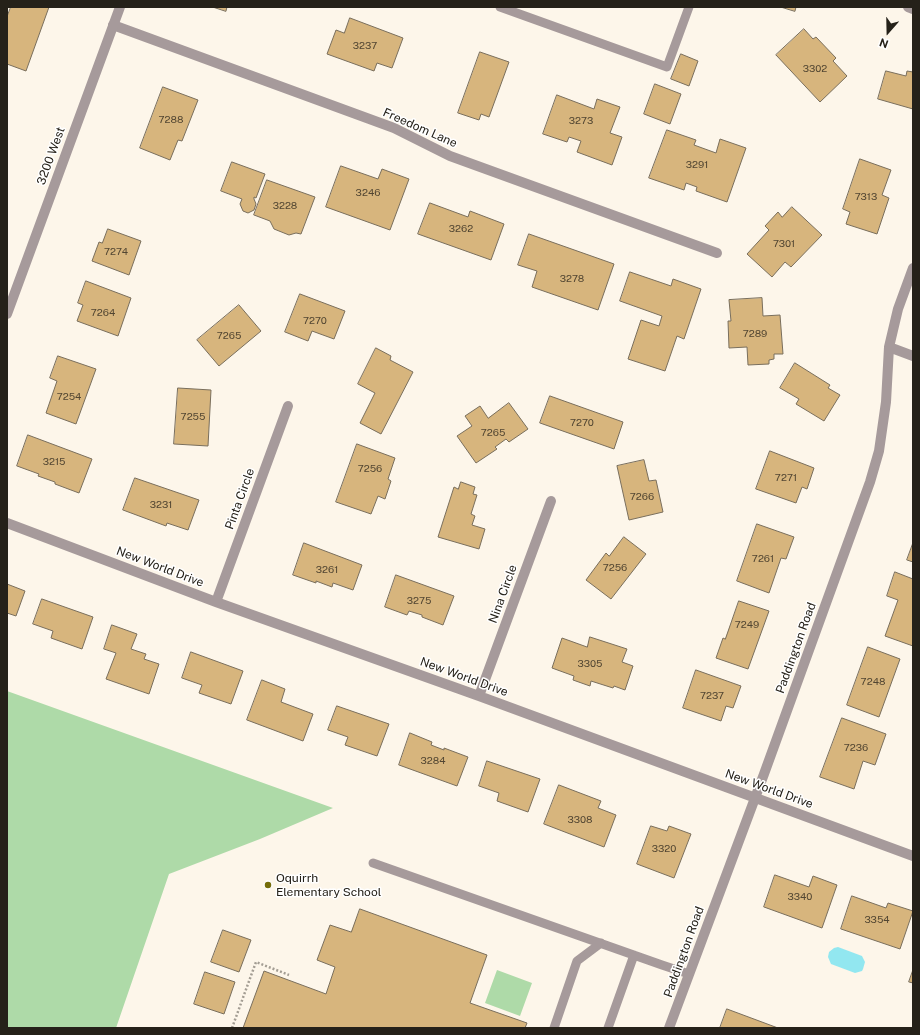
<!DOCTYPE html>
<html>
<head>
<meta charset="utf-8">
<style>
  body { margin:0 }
  #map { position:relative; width:920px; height:1035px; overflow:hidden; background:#fdf6ea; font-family:"Public Sans",sans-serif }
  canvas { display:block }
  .frame { position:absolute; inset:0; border:8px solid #252119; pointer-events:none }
  .north { position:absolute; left:868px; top:12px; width:40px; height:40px; -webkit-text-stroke:3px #fff; paint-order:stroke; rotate:200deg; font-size:11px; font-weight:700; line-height:16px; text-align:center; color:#252119 }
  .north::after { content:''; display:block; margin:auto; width:14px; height:18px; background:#252119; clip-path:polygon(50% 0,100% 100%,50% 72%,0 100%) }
</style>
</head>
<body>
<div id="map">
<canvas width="920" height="1035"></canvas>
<div class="frame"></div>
<div class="north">N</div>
</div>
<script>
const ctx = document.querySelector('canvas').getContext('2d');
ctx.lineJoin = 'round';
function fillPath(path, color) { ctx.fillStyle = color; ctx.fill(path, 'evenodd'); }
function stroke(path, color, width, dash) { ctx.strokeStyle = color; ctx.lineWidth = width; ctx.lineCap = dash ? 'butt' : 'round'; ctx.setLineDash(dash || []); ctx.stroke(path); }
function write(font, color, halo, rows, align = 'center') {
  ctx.font = font + ' "Public Sans",sans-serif'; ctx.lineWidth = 3; ctx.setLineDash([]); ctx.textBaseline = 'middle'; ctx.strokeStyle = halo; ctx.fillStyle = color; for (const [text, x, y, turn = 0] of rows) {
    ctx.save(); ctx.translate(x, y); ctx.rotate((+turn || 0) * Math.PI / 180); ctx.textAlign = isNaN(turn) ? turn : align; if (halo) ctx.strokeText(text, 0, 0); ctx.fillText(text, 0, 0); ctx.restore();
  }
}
const green = new Path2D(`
  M7,691L333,808L260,839L169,874L116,1028H7Z
  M497,970L532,983L520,1016L485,1003Z`);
const water = new Path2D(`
  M838,947L862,956L865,962L863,969L862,971L855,973L831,964L828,957L829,952L834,948Z`);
const building = new Path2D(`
  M11,7H49L26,71L7,64V17Z
  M213,7H227L226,11Z
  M781,7H796L795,11Z
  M350,18L403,38L392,68L377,63L374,71L327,54L336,30L344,33Z
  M804,29L813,39L816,37L836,58L833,61L847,76L820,102L776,55Z
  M480,52L509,62L489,117L481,114L479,120L458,113Z
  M681,54L698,61L689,86L671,79Z
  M886,71L906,76L907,71L913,72V109L878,99Z
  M655,84L681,94L670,124L644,114Z
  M163,87L198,100L182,141L178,140L170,160L140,148Z
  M557,95L594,109L597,99L620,107L610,133L622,137L612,165L577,152L581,141L569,137L567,142L543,134Z
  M667,130L696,140L694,145L716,153L720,139L746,148L727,202L696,191L697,187L686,183L684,190L649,178Z
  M860,159L891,170L882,195L889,198L877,234L846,224L850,212L843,209Z
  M232,162L265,174L256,198L254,197V199L256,204L254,210L248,213L243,211L240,204L242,199L221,191Z
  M341,166L378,179L382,169L409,179L390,230L326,207Z
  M267,180L315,197L301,234L296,233L289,235L274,229L270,221L254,215Z
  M430,203L468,217L470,211L504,224L491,260L418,234Z
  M792,207L822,235L791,267L785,262L772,277L747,254L769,230L765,226L778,212L782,217Z
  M108,229L141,241L129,275L92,261L99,242L102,243Z
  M529,234L614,264L598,310L532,287L537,271L518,265Z
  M630,272L671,286L673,279L701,289L684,339L677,336L665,371L628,359L641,320L659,326L662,316L620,301Z
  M86,281L131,298L118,336L77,321L83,305L78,303Z
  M300,294L345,311L334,339L312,331L308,341L285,332Z
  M762,298L763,316L780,315L783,354H774V359L769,360V364L748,365L747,347L729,348L728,321H731L729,300Z
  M239,305L261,331L219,366L197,340Z
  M376,348L391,356L390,360L413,372L381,434L360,423L375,393L358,384Z
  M58,356L96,369L76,424L46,413L57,381L50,378Z
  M795,363L830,385L828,388L840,395L824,421L796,404L799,399L780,388Z
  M178,388L211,390L208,446L174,444Z
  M550,396L623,422L614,449L540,423Z
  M509,403L528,429L509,442L506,439L495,447L497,449L476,463L457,436L472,426L465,416L480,406L488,418Z
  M28,435L92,459L79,493L55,484V482L38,476L39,474L17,466Z
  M357,444L395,458L388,479L391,481L385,499L378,496L371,514L336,502Z
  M770,451L814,468L807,489L802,487L796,503L756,489Z
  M644,460L649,481L656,480L663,512L629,520L617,466Z
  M135,478L199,500L188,530L167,523L166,526L123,510Z
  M461,482L475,487L473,494L477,495L471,514L475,516L472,525L485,529L479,549L438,537L454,487L458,489Z
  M757,524L794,537L786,559L781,558L769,593L737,581Z
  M624,537L646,554L611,599L586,580L606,553L609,556Z
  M304,543L362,565L353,590L333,583L332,587L316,581V583L293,575Z
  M913,543V562L907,560Z
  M895,572L913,579V646L885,636L898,600L887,596Z
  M396,575L454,596L443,625L422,617V615L409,611L407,615L385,607Z
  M7,584L25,591L16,616L7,613Z
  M42,599L93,617L82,649L51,638L53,631L33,624Z
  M739,601L769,611L748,669L716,658L723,638L725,639Z
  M112,625L137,634L131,649L146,654L144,659L159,664L149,694L106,679L116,653L104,649Z
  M590,637L627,649L622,662L633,666L625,690L614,686L613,688L591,681L590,686L573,680L574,676L552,668L562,638L587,647Z
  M868,647L900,659L879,717L847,705Z
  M191,652L243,671L231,704L199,693L202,685L182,678Z
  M696,670L741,686L733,708L726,706L721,721L683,708Z
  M262,680L285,689L281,702L313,714L303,741L247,720Z
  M337,706L389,724L377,756L345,745L348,737L328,730Z
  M842,718L886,734L875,765L863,761L854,789L820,777Z
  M410,733L432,742L431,745L444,750V748L468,757L457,786L399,765Z
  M487,761L540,779L528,812L497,801L499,793L479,786Z
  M559,785L601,801L598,808L616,815L604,847L544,824Z
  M651,826L667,831L669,826L691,834L674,878L637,864Z
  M775,875L809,887L813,876L837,885L822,928L764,907Z
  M852,896L886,908L888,903L913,911L900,949L841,929Z
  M360,909L487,955L470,1003L527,1023L525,1028H243L264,971L326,994L335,967L317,960L330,925L351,932Z
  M223,930L251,940L239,972L211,962Z
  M913,970V983L909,982Z
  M205,972L235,982L224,1014L194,1004Z
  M727,1009L778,1028H720Z`);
const path = new Path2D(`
  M232,1028L256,962L289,975`);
const service = new Path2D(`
  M500,7L667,67L689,7
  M373,863L662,965L689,974
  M554,1028L577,961L601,943
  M608,1028L634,955`);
const minor = new Path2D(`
  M908,7L913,9
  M113,25L394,128L450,156L717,253
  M889,347L913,356
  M7,523L216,602L479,696L913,856
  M216,602L288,406
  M479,696L551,501
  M669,1028L764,774L870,482L879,451L886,402L889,347L898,309L913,268`);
const tertiary = new Path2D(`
  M7,314L120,7`);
const markers = [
  [268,885,4,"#756d0a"]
];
const numberNames = [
  ["3237",365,46],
  ["3302",815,69],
  ["7288",171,120],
  ["3273",581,121],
  ["3291",697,165],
  ["3246",368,193],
  ["7313",866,197],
  ["3228",285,206],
  ["3262",461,229],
  ["7301",784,244],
  ["7274",116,252],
  ["3278",572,279],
  ["7264",103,313],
  ["7270",315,321],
  ["7289",755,334],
  ["7265",229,336],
  ["7254",69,397],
  ["7255",193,417],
  ["7270",582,423],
  ["7265",493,433],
  ["3215",54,462],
  ["7256",370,469],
  ["7271",786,478],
  ["7266",642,497],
  ["3231",161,505],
  ["7261",763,559],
  ["7256",615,568],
  ["3261",327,570],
  ["3275",419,601],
  ["7249",747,625],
  ["3305",590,664],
  ["7248",873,682],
  ["7237",712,696],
  ["7236",856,748],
  ["3284",433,761],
  ["3308",580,820],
  ["3320",664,849],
  ["3340",800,897],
  ["3354",877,920]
];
const streetNames = [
  ["Freedom Lane",420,128,24],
  ["3200 West",51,156,-70],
  ["Pinta Circle",240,499,-70],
  ["New World Drive",160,567,21],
  ["Nina Circle",503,594,-70],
  ["Paddington Road",796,648,-70],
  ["New World Drive",464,677,20],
  ["New World Drive",769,789,20],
  ["Paddington Road",684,952,-70]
];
const poiNames = [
  ["Oquirrh",276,878],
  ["Elementary School",276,892]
];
fillPath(green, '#aedaa8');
fillPath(water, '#92e7f0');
fillPath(building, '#d7b57d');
stroke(building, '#796e5c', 1);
stroke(path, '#a39d93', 2.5, [2, 2]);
stroke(service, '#a69a9b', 9);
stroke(minor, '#a69a9b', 10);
stroke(tertiary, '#a69a9b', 10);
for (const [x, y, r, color] of markers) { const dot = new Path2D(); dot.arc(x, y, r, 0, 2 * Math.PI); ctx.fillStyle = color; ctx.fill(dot); stroke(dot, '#fff', 1.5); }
write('10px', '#524632', null, numberNames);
write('12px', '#252119', '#fff', streetNames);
write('12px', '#252119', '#fff', poiNames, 'left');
</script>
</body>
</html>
